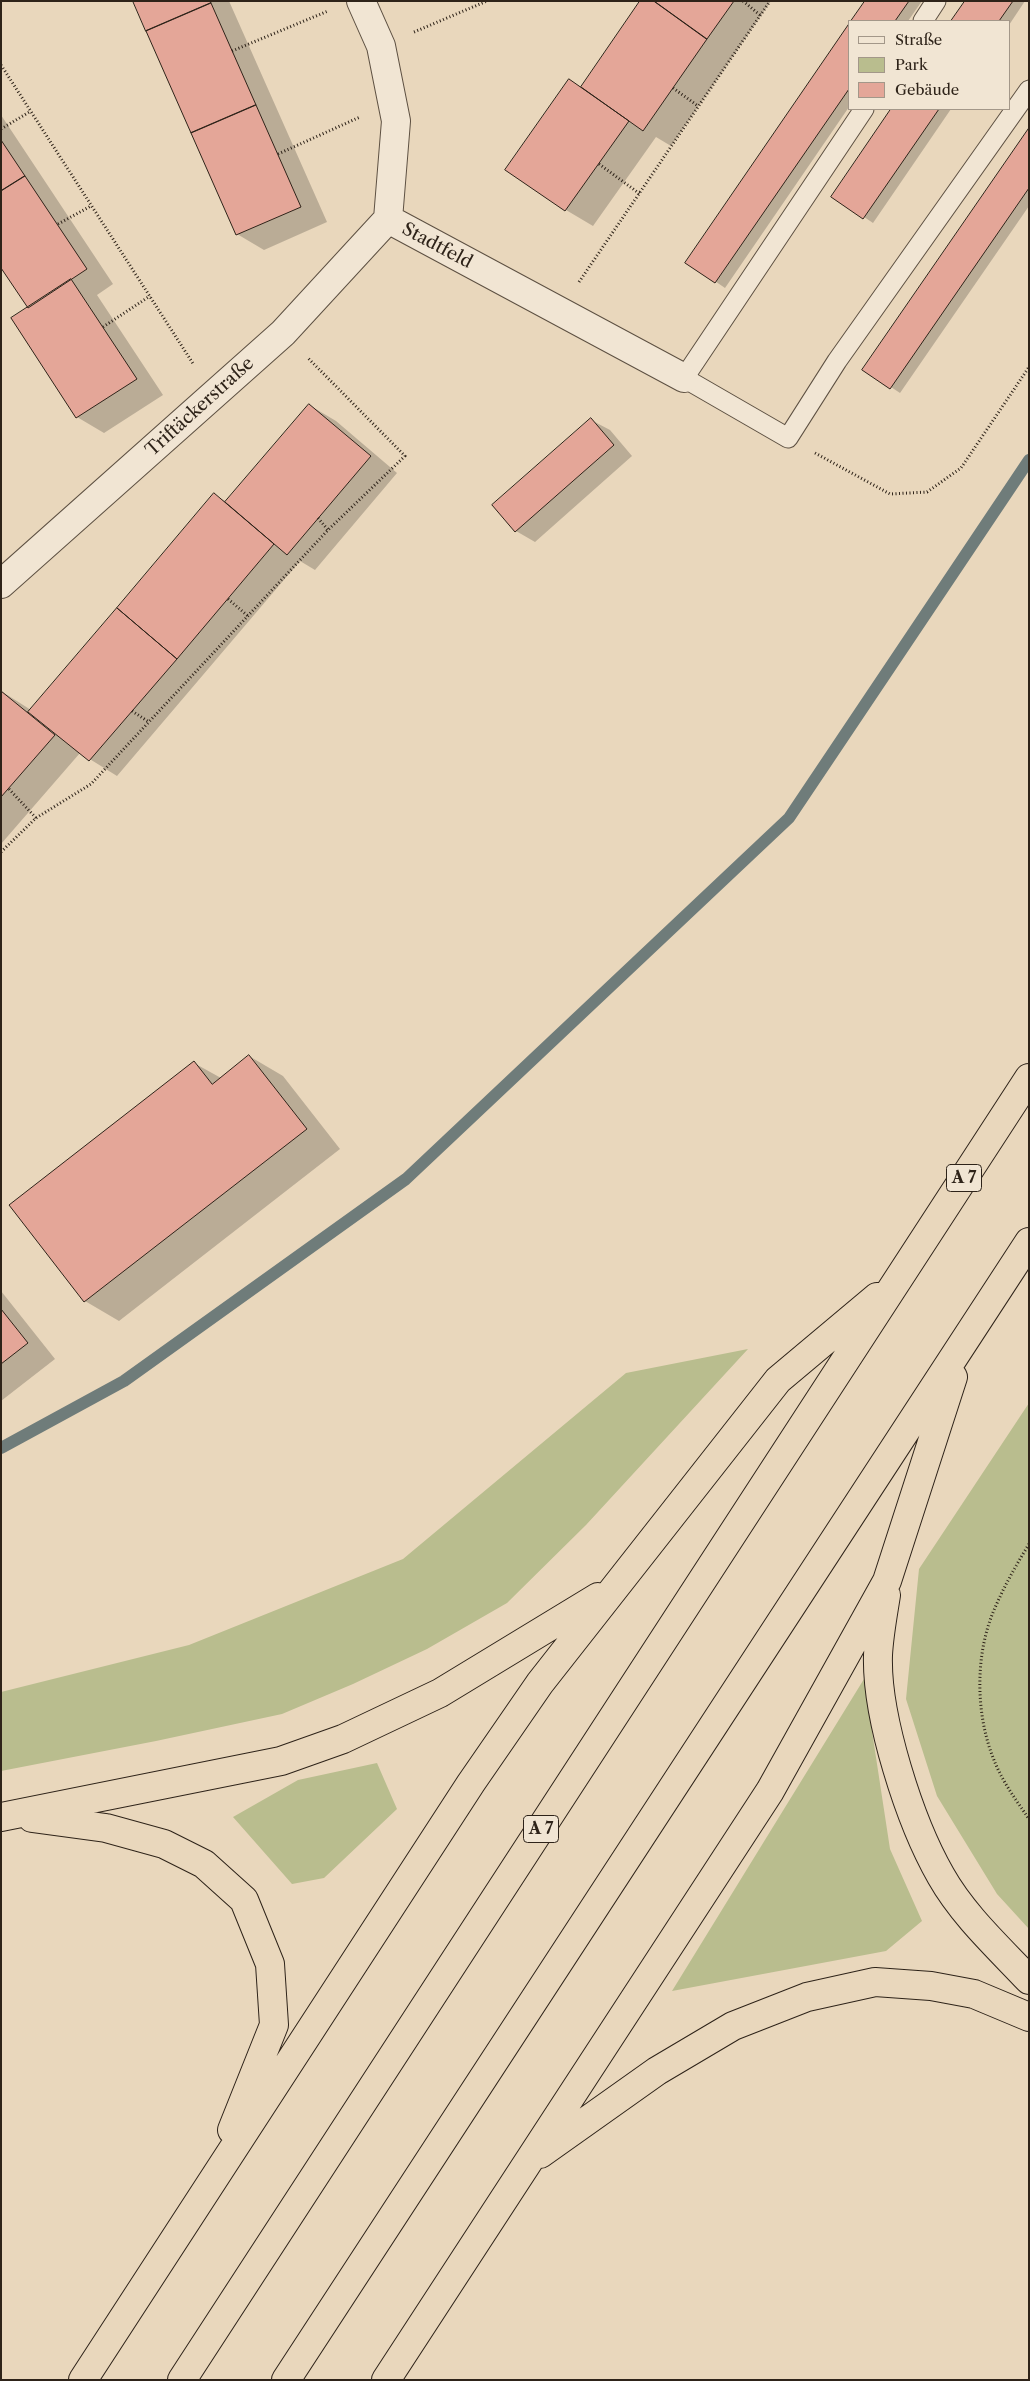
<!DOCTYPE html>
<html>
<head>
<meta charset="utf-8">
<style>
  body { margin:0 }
  #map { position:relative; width:1030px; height:2381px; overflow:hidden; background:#e9d7bc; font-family:"Libre Caslon Text",serif }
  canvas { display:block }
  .frame { position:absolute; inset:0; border:2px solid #2e2319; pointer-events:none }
  .legend { position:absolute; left:848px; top:20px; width:162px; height:90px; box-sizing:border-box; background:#f1e5d3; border:1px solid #a39789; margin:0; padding:6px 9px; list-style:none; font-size:15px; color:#2e2319 }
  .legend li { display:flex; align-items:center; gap:10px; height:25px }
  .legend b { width:25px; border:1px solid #a39789 }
</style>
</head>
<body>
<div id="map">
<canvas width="1030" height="2381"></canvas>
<div class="frame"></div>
<ul class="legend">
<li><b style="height:6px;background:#f1e5d3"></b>Straße</li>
<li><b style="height:14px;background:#b9bd8e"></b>Park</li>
<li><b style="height:14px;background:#e4a698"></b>Gebäude</li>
</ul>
</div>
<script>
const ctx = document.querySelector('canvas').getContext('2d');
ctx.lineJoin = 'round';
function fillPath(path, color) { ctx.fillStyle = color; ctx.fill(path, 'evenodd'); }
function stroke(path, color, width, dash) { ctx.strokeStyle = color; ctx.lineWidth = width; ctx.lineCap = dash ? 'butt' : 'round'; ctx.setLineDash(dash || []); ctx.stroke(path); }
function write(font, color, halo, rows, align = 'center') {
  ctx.font = font + ' "Libre Caslon Text",serif'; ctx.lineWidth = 4; ctx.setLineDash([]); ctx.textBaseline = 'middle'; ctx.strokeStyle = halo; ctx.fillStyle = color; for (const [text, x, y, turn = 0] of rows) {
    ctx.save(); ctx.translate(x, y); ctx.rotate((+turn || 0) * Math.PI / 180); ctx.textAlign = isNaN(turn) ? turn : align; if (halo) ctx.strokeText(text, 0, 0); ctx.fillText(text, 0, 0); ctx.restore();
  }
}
const green = new Path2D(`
  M748,1349L586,1525L507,1603L427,1649L353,1684L282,1714L156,1741L1,1771V1692L189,1645L403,1559L626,1373Z
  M1029,1403V1929L997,1894L937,1796L906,1699L919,1569Z
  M864,1679L890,1849L922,1921L886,1951L672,1991Z
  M377,1763L397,1809L324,1878L292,1884L233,1817L298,1780Z`);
const shadow = new Path2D(`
  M134,1H229L327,222L264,250L237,234Z
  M642,1H771L671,146L656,137L593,226L566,210L507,170L581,88Z
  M866,1H922L908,21H852Z
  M966,1H1025L1009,25V21H953Z
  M849,26V107L725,288L687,262Z
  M893,109H951L873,223L833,196Z
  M1,115L113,284L97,295L163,395L104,433L77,417L12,319L29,308L1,265Z
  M1029,130V206L900,393L864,369Z
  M309,405L336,421L397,473L315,570L300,561L117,776L80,753L1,844V691L31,710L214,495L227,502Z
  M591,420L610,430L632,456L535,542L516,531Z
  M249,1056L283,1076L340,1149L119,1321L85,1301L11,1206L194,1063L221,1078Z
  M1,1291L55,1359L1,1401Z`);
const stream = new Path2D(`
  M1,1448L124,1381L406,1179L789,818L1029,460`);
const building = new Path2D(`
  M133,1H210L211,3L146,31Z
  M640,1H654L707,39L643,131L581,87Z
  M654,1H734L707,39Z
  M865,1H909L895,21H851Z
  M965,1H1013L999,21H951Z
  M211,3L256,105L191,133L146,31Z
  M849,24V89L715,283L685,263Z
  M569,79L629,121L565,211L505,170Z
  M256,105L301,207L236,235L191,133Z
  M891,109H939L863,219L831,197Z
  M1029,128V188L890,389L862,370Z
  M1,140L25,176L1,191Z
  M25,176L87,269L28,308L1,268V191Z
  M71,279L137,379L76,418L11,318Z
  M309,404L371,456L287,555L225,502Z
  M591,418L614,445L515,532L492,505Z
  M214,493L274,544L177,659L117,608Z
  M117,608L177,659L89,761L28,712Z
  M1,691L55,735L1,797Z
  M249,1055L307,1129L84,1302L9,1205L194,1061L212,1084Z
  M1,1309L28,1343L1,1364Z`);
const path = new Path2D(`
  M743,1L760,15
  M414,32L487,1
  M232,51L328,11
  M1,65L194,365
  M673,88L698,106
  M1,129L31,111
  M278,154L360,117
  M599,164L640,194
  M58,224L91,206
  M579,282L770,1
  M103,327L150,296
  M815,453L890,494L927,492L961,468L1029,367
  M318,518L328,530
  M228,599L248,616
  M132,711L149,722
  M9,789L36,818
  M1,852L36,818L91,784L328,530L405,456L308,358
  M1029,1544C1015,1567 1002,1590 992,1615C975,1659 976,1716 994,1760C1002,1781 1016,1800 1029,1819`);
const lane = new Path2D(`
  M923,21L936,1
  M864,109L684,378L788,438L837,361L1029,90`);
const street = new Path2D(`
  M361,1L381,46L396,121L388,219
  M388,219L684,378
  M1,584L283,333L388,219`);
const highway = new Path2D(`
  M886,1595C883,1614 879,1635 878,1655C876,1717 910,1822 941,1876C963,1915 998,1947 1029,1980
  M1,1817L281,1761L343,1739L440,1693L598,1597
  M32,1818L106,1828L164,1844L204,1864L244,1900L270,1964L274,2025L232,2130
  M540,2154L657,2071L733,2026L807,1997L875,1982L931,1986L974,1994L1029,2017
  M83,2380L471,1783L540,1683L778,1380L877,1297
  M182,2380L1029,1078
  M286,2380L1029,1242
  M386,2380L770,1791L887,1581L953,1377`);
const shields = [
  [964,1178,35],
  [541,1829,35]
];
const shieldNames = [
  ["A 7",964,1178],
  ["A 7",541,1829]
];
const streetNames = [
  ["Stadtfeld",437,246,28],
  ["Triftäckerstraße",200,407,-42]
];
fillPath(green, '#b9bd8e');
fillPath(shadow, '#0003');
stroke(stream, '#6f7c7a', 12);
fillPath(building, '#e4a698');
stroke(building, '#2e2319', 1);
stroke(lane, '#5d5042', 21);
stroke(street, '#5d5042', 30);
stroke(highway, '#2e2319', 30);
stroke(path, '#2e2319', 3, [1, 2.5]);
stroke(lane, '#f1e5d3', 19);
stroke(street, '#f1e5d3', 28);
stroke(highway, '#e9d7bc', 28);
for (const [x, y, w] of shields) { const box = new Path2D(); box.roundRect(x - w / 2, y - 13.5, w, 27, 4); ctx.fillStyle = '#f1e5d3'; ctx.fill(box); stroke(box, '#2e2319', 1); }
write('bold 16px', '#2e2319', null, shieldNames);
write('18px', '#2e2319', '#f1e5d3', streetNames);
</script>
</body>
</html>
